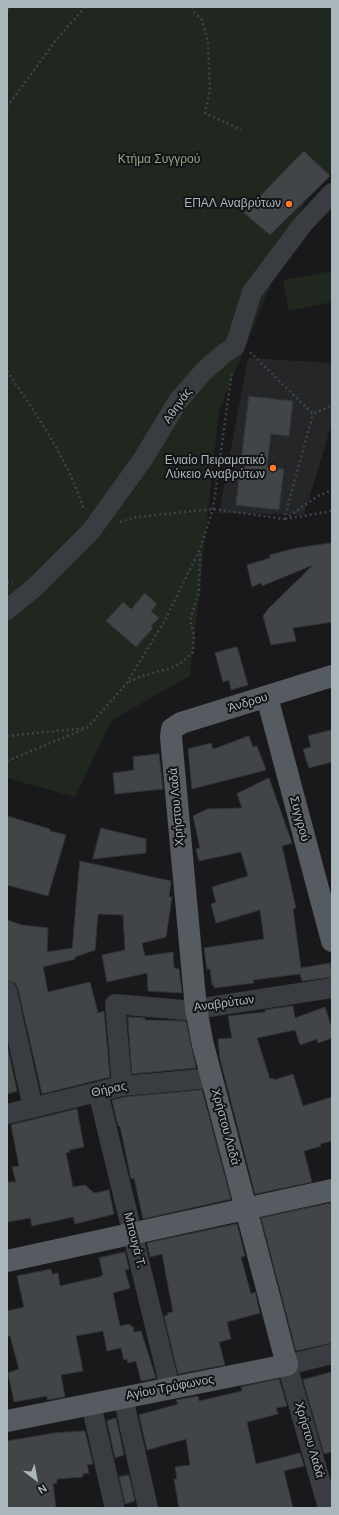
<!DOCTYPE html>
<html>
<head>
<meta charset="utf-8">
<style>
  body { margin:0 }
  #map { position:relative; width:339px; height:1515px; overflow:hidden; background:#19191b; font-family:"DM Sans",sans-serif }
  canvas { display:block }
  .frame { position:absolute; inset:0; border:8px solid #aab5bc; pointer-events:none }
  .north { position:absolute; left:16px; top:1459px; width:40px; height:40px; -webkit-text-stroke:3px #141416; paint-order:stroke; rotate:148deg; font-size:11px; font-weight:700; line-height:16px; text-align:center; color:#aab5bc }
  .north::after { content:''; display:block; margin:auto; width:14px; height:18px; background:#aab5bc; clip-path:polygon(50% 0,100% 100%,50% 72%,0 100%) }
</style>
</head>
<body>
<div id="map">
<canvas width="339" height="1515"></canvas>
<div class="frame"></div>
<div class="north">N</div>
</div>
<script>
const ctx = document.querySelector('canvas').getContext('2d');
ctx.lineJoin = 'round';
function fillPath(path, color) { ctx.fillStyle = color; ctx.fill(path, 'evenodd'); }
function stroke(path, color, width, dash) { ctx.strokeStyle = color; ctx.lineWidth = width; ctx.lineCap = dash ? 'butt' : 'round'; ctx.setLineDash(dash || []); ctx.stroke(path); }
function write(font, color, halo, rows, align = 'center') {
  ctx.font = font + ' "DM Sans",sans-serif'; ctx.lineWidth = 4; ctx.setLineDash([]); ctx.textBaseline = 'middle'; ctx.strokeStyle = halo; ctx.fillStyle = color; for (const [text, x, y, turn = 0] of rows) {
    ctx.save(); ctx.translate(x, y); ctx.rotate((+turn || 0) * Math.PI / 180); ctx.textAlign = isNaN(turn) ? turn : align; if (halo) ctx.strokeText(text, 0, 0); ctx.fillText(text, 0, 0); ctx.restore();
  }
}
const built = new Path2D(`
  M248,358L332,363V423L304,515L219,513Z`);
const green = new Path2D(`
  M7,7H332V173L314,179L219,411L190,676L112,720L75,797L7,778Z
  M332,271V302L289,311L283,280Z`);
const building = new Path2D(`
  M304,151L330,176L270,235L244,213Z
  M249,396L293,401L289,436L271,434L267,467L284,469L279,510L236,505Z
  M332,543V622L293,628L296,641L271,645L263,616L268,609L313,565L262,586L261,583L252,587L247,565L270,558V555L296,548Z
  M145,593L157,604L151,611L159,618L151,626L153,628L136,647L106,621L123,602L131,609Z
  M237,647L248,685L231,690L229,680L223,682L215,653Z
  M332,730V762L309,768L303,749L311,747L308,736Z
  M249,736L253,747L257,746L266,770L192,789L188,749L211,743L213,749Z
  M159,754L163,789L115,794L113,773L134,770L133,757Z
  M269,778L292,843L282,846L296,908L293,909L301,968L330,963L332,977L302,981L300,974L253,980L254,983L214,988V985H212L210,969H207L204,948L264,939L260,910L216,923L211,904L216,902L212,887L248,876L241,852L199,861L196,849L200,848L193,816L207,809L242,808L237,794Z
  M7,816L50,829V831L66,835L48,896L7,885Z
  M101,828L146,839V853L93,859Z
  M80,861L171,881L169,897H172L166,937L142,943L145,956L173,952L174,968L179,969L182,993L148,991L147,973L107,982L102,955L125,950L123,915L98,914L95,950L75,957V959L43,967L48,992L90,982L98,1013L104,1011L110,1077L42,1094L18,989L15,983L7,980V920L22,925L48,928L47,952L72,948Z
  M293,1006L295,1018L325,1007L332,1029V1038L318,1043L317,1039L300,1045L295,1030L257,1038L270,1079L273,1078L274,1080L293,1074L303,1106L332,1097V1141L320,1144L321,1146L304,1151L312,1182L255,1194L220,1059L218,1039L232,1038L228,1016L265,1012V1010Z
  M128,1017L145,1018V1020L186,1021L196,1068L132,1074Z
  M7,1044L17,1091L7,1094Z
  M202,1090L231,1199L143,1219L134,1178L131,1179L120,1126H118L112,1100L124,1097Z
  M77,1109L84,1147L69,1150L70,1152L66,1153L73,1187L85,1185L94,1193L109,1190L114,1214L75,1224L73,1217L32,1226L30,1218L7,1222V1182H16L12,1167L19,1166L11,1125Z
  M331,1203L332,1343L296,1351L261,1218Z
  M237,1224L245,1256L241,1257L251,1294L255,1292L260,1313L227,1322L231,1339L219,1342L225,1365L178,1374L164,1316L168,1315L167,1313L173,1312L162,1254L150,1257L147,1243Z
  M125,1252L129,1269L125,1270L130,1288L113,1293L120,1326L130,1324L131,1327L133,1326L134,1332L141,1331L156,1378L141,1381L136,1361L128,1363L127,1359L124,1360L121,1348L107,1351L103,1331L76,1336L83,1371L61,1375L65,1397L47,1400V1396L14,1402L8,1373L19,1369L10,1336H7V1311L24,1307L17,1276L51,1269L52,1274L58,1273L60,1286L99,1277L103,1275L99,1258Z
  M332,1372V1452L324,1454L303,1380Z
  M279,1379L287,1406L276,1408L278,1414L247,1422L256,1464L300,1453L304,1466L284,1471L293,1508H179L174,1479H177L175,1467L190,1465L186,1439L147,1450L139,1415L178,1404L176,1400L198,1396L199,1401L242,1391L241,1387Z
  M116,1418L124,1455L115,1458L107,1421Z
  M85,1431L93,1464L87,1465L89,1473L83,1474V1477L57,1479V1483L53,1484L56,1508H7V1441L54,1433Z
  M129,1475L135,1501L125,1504L119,1477Z`);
const path = new Path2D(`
  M192,7L194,12L202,20L208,42L210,90L205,113L241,130
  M7,10L10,7
  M7,107L56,40L85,7
  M250,352L313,414L332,405
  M7,371C36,414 68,459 84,510
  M285,519L318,496L332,490
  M285,519L332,511
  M120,522L137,517L213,509L284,519L313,414
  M7,582L13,583
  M129,682L139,677L171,668L182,662L193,652L194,635L190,620L199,593L200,552
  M7,736L87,728L127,683L166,618L200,549L213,509L232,371
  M7,761L82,730`);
const minor = new Path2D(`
  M7,610L35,587L91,531L143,459L178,401L204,371L222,355L235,346L252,292L303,224L332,193
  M7,991L33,1108
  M122,1086L115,1004L184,1010L196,1009L332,988
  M98,1092L170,1388
  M7,1114L122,1086L212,1078
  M123,1397L148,1508
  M91,1404L114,1505
  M328,1508L287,1365L332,1354`);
const major = new Path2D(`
  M267,697L332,941
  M7,1261L332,1190
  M7,1421L287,1365L203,1045L196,1009L171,737L172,729L181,723L332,676`);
const markers = [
  [289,204,4,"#ff792d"],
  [273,468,4,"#ff792d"]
];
const parkNames = [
  ["Κτήμα Συγγρού",159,160]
];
const poiNames = [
  ["ΕΠΑΛ Αναβρύτων",281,204],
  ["Ενιαίο Πειραματικό",265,461],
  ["Λύκειο Αναβρύτων",265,475]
];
const streetNames = [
  ["Αθηνάς",178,406,-55],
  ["Άνδρου",248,703,-17],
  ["Χρήστου Λαδά",177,807,-95],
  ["Συγγρού",299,819,75],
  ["Αναβρύτων",224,1004,-8],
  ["Θήρας",109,1090,-12],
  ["Χρήστου Λαδά",225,1127,75],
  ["Μπουγά Τ.",134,1240,76],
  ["Αγίου Τρύφωνος",170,1388,-11],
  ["Χρήστου Λαδά",309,1440,74]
];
fillPath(built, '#242628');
fillPath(green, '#1f271e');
fillPath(building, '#424548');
stroke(building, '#323437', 1);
stroke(path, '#3f4448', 2.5, [2, 3]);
stroke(minor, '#393d41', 20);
stroke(major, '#555b60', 22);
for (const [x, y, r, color] of markers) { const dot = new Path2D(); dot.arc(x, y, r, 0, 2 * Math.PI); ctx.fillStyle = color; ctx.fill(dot); stroke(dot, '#141416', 1.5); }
write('12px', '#89a880', '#141416', parkNames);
write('12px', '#aab5bc', '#141416', poiNames, 'right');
write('12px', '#aab5bc', '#141416', streetNames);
</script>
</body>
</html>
